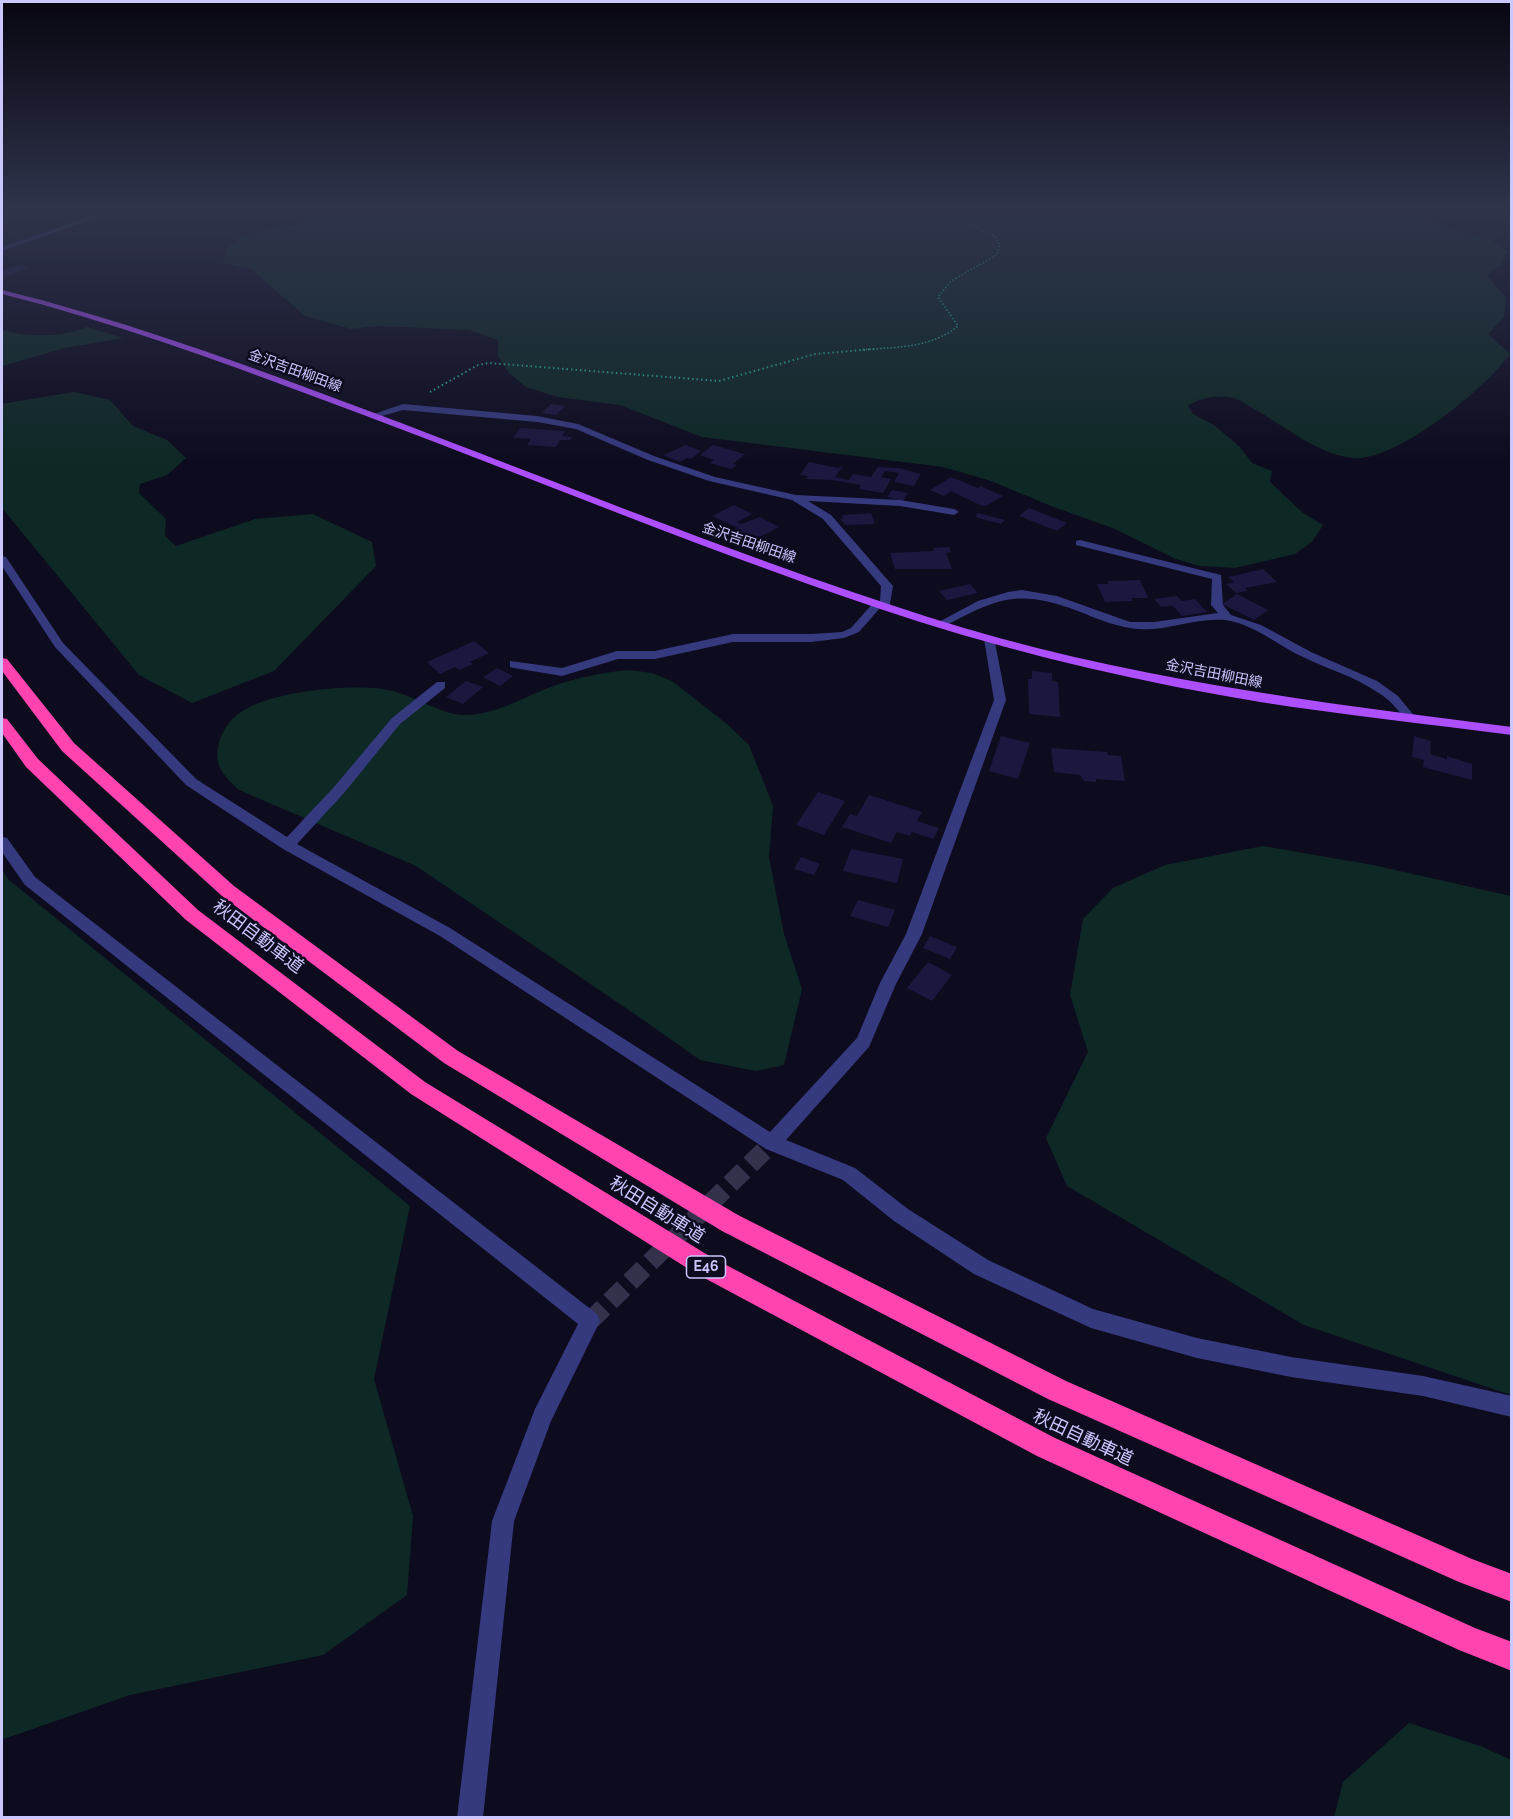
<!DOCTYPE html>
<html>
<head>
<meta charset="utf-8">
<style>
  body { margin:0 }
  #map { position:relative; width:1513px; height:1819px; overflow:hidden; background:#0d0b1e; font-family:Raleway,sans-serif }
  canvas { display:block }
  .frame { position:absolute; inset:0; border:3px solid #cac8ff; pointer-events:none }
</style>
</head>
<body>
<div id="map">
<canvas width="1513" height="1819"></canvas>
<div class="frame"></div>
</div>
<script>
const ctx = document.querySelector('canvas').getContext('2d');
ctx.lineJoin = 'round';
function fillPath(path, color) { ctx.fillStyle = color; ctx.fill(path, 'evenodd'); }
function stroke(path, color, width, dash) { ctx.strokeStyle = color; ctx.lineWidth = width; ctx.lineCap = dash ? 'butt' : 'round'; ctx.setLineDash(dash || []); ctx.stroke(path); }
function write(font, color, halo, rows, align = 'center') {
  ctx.font = font + ' Raleway,"Noto Sans JP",sans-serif'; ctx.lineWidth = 5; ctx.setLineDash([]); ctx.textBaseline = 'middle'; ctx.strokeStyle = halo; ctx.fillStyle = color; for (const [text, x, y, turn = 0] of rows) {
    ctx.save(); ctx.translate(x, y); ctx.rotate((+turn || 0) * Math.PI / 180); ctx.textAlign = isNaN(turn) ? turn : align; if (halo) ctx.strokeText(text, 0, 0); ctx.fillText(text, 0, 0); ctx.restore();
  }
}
const green = new Path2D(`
  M324,211H1413L1421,220L1491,240L1507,251L1502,264L1487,275L1506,298L1504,317L1488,334L1510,354C1487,387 1396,462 1354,458C1318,455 1286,427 1256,410C1250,407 1243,401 1236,399C1222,394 1200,397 1188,406L1193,414L1214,425L1240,447L1252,463L1272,471L1270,482L1303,513L1323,525L1312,542L1295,554L1235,568L1200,566L1176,559L1115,529L1051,506L991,481L943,467L702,437L620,405L558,397L526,387L509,373L498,356V340L469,330L377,326L351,329L305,316L251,269L223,263L227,248L244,236L273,228L298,225Z
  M87,327L123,338L65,348L2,366V330C29,338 61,337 87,327Z
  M74,392L110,400L133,426L167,440L186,458L167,475L140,484L139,493L166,519L165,536L176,546L255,519L313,514L372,542L376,566L274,671L192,703L139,675L2,508V404Z
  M629,670L652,673L672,681L727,724L749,745L773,806L769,857L784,934L802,989L784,1065L756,1071L700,1060L642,1019L416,866L239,790C222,775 212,763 220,739C225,726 233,716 246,709C276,691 358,682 393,691C415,697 439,713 462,715C487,716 514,703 536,693C565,680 597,673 629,670Z
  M1263,846L1373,865L1511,896V1395L1304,1325L1067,1186L1046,1138L1088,1052L1070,995L1083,919L1113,888L1165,865Z
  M2,870L9,880L410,1206L374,1379L413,1516L407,1595L323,1655L130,1695L4,1739L2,1738Z
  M1409,1723L1483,1747L1511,1760V1817H1334L1343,1782Z`);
const building = new Path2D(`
  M16,265L30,267L6,277H2V271Z
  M551,404L565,406L556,415L542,413Z
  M520,428L565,431L562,436L572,437L570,440H560L556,447L527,445L531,439L513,438Z
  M686,445L701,451L691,459L687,458L680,462L663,455Z
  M713,445L745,454L733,464L737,465L731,469L710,463L714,460L700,455Z
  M809,462L838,468L843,466L835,477L849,480L853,474L871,477L878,467L899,468L921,474L914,486L894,482L899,473L885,471L881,477L891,479L883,493L859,489L861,485L832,480L806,479L808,476L800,475Z
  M951,477L978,488L980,486L1003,496L988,505L982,506L951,491L944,496L930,490Z
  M892,490L908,493L903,501L887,497Z
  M734,505L753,514L737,522L741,524L760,517L779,527L754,540L734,529L738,528L712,516Z
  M1029,508L1067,523L1057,531L1019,516Z
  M871,513L875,524L845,525L840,519H843L842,515Z
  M978,513L1005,520L1001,524L975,517Z
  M949,547L951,552L946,553L952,569H895L890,553L934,551L933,548Z
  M1263,569L1277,582L1245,588L1248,591L1236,593L1226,584L1234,582L1228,577Z
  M1140,580L1148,598H1131L1133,601L1105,602L1097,584H1109L1107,581Z
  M970,584L978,593L947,600L939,591Z
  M1237,594L1268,610L1254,620L1222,604Z
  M1177,596L1182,601L1195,599L1207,612L1182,616L1173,606L1161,607L1154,599Z
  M474,641L489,653L470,662L473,664L459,670L455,667L440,674L427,662Z
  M497,668L513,676L500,686L483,677Z
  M1032,671L1052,673V681L1058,682L1060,717L1029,714L1028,679H1032Z
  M466,681L483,687L463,704L446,697Z
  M1001,736L1030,743L1018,779L989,771Z
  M1414,736L1431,741L1430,754L1447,759V756L1472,764V780L1423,767L1424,760L1412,757Z
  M1051,748L1107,752L1108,755L1121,756L1125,781L1096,779V782L1084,781L1080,775L1054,772Z
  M818,792L845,801L824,835L796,825Z
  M869,795L922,812L917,821L939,828L933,839L912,832L910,836L897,832L891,843L842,827L850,814L857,816Z
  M851,849L903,859L897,883L843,871Z
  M801,857L820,864L814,875L794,869Z
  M858,900L895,910L888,927L850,916Z
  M930,936L957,947L950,959L923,948Z
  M928,962L952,975L932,1001L907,988Z`);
const minorTunnel = new Path2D(`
  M590,1321L772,1143`);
const pathFar1 = new Path2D(`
  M859,350C894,347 930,349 958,326L938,297L951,281L997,255L1000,244L995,237L965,220L971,217L1035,211`);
const path = new Path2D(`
  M430,392L478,365L489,363L719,381L815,354L875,349`);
const minor = new Path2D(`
  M106,211H115L2,251V247Z
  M403,404L537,416L578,424L654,456L715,477L796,495L900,500L954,509L959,512L954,515L900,506L808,501L831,515L893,586L889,609L880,608L859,632L844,638L811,642H733L655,659H618L562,676L514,668L510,667V661L562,668L617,651H655L733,634H811L842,632L851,628L874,602L880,601L881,586L823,519L792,500L709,481L648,460L576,429L537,422L403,410L375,418L371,415Z
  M1080,540L1221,575L1223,605L1231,615L1261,625L1311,652L1377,681L1398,696L1416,718L1414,721H1406C1398,709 1389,699 1377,692C1354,676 1327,669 1303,657C1277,645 1254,624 1225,620C1193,617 1162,634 1130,628C1112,625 1095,618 1078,611C1019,589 999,597 945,626L941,627L935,624L978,601L1008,592L1022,590L1057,596L1130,622H1154L1218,613L1211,605L1212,579L1076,545V541Z
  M2,556L6,557L63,643L196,779L287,837L334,787L392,718L437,682H445V688L400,724L344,793L297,844L450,928L770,1132L857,1038L880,983L906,934L994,700L984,639L986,637H994L1006,700L922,934L896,984L869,1047L786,1140L855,1168L908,1209L988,1260L1093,1309L1197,1338L1291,1357L1423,1376L1512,1396V1417L1423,1396L1291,1377L1197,1358L1091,1328L974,1274L894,1221L843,1180L766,1149L440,936L283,849L186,785L55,647L2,566Z
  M2,837L7,838L35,877L597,1314L600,1321L551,1421L514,1521L483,1818H457L492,1521L535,1409L578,1324L25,885L2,852Z`);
const major = new Path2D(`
  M2,290C112,317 219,355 326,395C527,469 724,552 928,617C1120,678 1313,702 1512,727V735C1428,724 1343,715 1260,702C1145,683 1031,657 920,622C716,556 519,472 318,398C214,359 109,321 2,294Z`);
const highway = new Path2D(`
  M2,658L7,659L74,743L234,886L458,1051L738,1215L1066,1381L1472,1559L1512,1574V1602L1459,1582L1048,1399L722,1231L444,1063L222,896L62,751L2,671Z
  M2,718L7,719L38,759L198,910L425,1082L711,1257L1055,1438L1475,1628L1512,1642V1671L1459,1650L1037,1456L695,1273L411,1094L186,920L26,767L2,733Z`);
const farStreetnames = [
  ["金沢吉田柳田線",295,371,20],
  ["金沢吉田柳田線",749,543,19],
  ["金沢吉田柳田線",1214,674,11]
];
const shields = [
  [706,1267,39]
];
const shieldNames = [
  ["E46",706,1267]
];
const nearStreetnames = [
  ["秋田自動車道",258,937,37],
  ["秋田自動車道",657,1210,32],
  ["秋田自動車道",1083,1438,25]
];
fillPath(green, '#0e2825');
fillPath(building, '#1b173f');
stroke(minorTunnel, '#33314b', 19, [19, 9]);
stroke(pathFar1, '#2ab29d', 1.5, [1.5, 2]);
stroke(path, '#2ab29d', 2, [1.5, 3]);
fillPath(minor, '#35397e');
fillPath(major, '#ad4fff');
fillPath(highway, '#ff43af');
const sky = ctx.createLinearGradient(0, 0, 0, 466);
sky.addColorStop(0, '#070610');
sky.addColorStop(0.45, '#2f344c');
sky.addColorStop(1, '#2f344c00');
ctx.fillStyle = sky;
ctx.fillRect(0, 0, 1513, 466);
write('14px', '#cac8ff', '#0d0b1e', farStreetnames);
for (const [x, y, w] of shields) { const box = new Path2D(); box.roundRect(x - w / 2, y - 11, w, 22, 4.5); ctx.fillStyle = '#0d0b1e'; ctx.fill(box); stroke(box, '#cac8ff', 1.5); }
write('bold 14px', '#cac8ff', null, shieldNames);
write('18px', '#cac8ff', '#0d0b1e', nearStreetnames);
</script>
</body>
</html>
